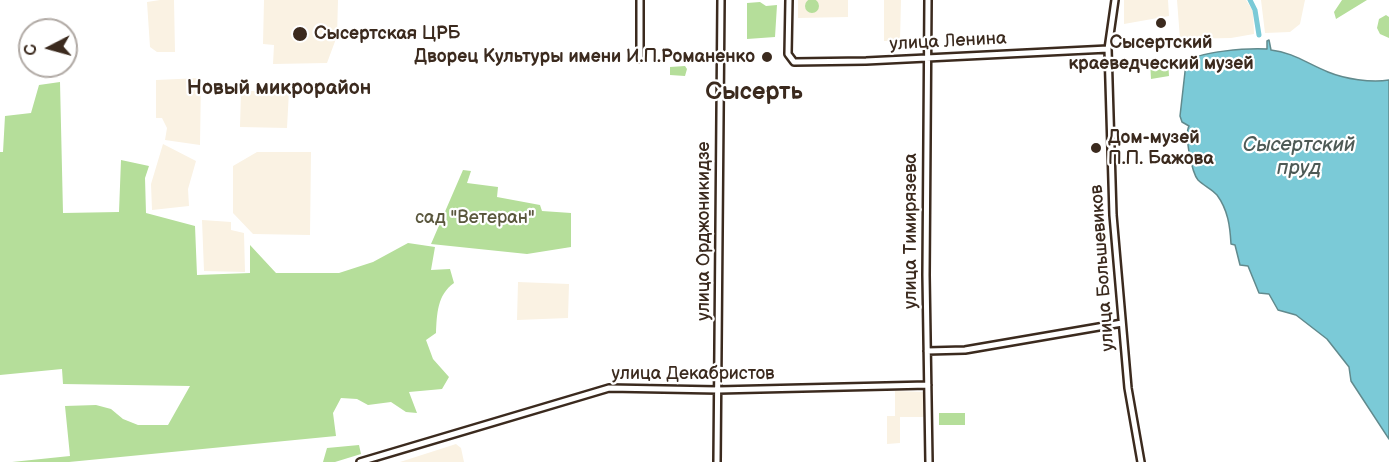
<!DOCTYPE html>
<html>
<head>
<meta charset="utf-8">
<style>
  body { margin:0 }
  #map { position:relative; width:1389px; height:462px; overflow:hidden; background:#fff; font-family:"Balsamiq Sans",sans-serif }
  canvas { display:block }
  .north { position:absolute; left:18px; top:18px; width:60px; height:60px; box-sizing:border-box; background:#fff; border:2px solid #b1aaa5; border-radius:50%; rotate:264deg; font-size:16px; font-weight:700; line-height:24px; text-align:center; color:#3b2a1e }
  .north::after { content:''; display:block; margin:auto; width:21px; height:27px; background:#3b2a1e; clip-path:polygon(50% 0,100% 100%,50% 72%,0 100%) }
</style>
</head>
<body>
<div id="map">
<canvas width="1389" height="462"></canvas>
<div class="north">С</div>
</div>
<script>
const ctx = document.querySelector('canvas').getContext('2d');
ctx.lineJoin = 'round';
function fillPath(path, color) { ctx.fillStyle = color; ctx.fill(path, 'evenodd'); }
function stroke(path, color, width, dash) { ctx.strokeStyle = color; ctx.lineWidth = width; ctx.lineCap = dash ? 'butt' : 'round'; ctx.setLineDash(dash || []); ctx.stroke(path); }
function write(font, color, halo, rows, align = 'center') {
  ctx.font = font + ' "Balsamiq Sans",sans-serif'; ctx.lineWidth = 4.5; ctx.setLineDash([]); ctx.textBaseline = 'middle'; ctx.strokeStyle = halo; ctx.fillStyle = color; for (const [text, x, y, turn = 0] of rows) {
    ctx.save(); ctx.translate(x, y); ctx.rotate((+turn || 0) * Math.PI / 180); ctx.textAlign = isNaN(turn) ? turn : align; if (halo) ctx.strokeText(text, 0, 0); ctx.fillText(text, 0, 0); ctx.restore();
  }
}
const built = new Path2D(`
  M160,0H174L175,52H157L150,47L147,2Z
  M264,0H338L337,36L327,63L273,64L274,45L263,44Z
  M798,0H848V17L798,18Z
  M884,0H901L900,41H884Z
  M1124,0H1168L1169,16L1124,24Z
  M1177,0H1246L1253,11L1254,34L1231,38L1180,39Z
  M1261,0H1305L1300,24L1290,32L1265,33Z
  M201,78L200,145L165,140L167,128L162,118H156V80Z
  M241,91H289L287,128L240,127Z
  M163,144L196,161L188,189L189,206L152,210L151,184Z
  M257,152H311L310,235L253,234L233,213V166Z
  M202,220L231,222V230L244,233L245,272L204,271Z
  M518,282L569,284L568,318L517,320Z
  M895,391L925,392V417H900V443L887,444V416H895Z
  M456,444L461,448L464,462H400Z`);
const green = new Path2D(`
  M805 6a7 7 0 1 1 14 0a7 7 0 1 1-14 0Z
  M1342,0H1367L1336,19L1334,12Z
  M760,2L766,6L777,5L775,37L747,39V3Z
  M1386,15L1389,17V38L1380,34L1377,28L1379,19Z
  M1168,60L1169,76L1151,79L1150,61Z
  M685,66L687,69L685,76L670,75V67Z
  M60,82L63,213L119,212L121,160L149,166L145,178L146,213L195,226L197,275L250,273V245L276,273H339L373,262L408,243L435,247L431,270L450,269L454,283C437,295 437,314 436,333L426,340L433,359L449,377L442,389L409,392L417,413L406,412L391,402L368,405L357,399L341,398L333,413L336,436L69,462H12L70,456L65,406L96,405L111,409L123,419L138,425H168L190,386L63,384L62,369L0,375V152H3L5,116L31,113L39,85Z
  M463,170L471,171L467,183L498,187L497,197L540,205L542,211L571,213V247L527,254L431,244Z
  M939,413H965V425H939Z
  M359,445L361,454L335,462H323L327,448Z`);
const water = new Path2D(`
  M1269,40L1271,50C1292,52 1308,64 1328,72C1345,79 1371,83 1389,80V439L1351,381L1349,367L1327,339L1296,315L1278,310L1269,294L1259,293L1248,266L1240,265L1235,245L1231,244C1230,226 1228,210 1217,195C1212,189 1204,186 1198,180C1192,173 1184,135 1189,126L1182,122L1180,116L1186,63C1196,51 1250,48 1267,49V41Z`);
const river = new Path2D(`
  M1250,0L1255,10L1259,35`);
const secondary = new Path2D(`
  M640,0V59
  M789,0L788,54L794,62L866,61L1108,49
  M928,0L926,275L929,462
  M1115,0L1108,49L1113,215L1128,388L1141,462
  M927,351L965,350L1122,323
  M360,462L609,388L718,390L928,385
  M717,462L721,0`);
const markers = [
  [1161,23,6,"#3b2a1e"],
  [300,34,8,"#3b2a1e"],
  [767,57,6,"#3b2a1e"],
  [1096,148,6,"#3b2a1e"]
];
const poiNames = [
  ["Сысертская ЦРБ",314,34],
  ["Сысертский",1161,43,"center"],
  ["краеведческий музей",1161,64,"center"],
  ["Дворец Культуры имени И.П.Романенко",755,57,"right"],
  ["Дом-музей",1108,138],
  ["П.П. Бажова",1108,159]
];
const streetNames = [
  ["улица Ленина",948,42,-3],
  ["улица Орджоникидзе",704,231,-90],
  ["улица Тимирязева",911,231,-90],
  ["улица Большевиков",1103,268,-94],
  ["улица Декабристов",693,374]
];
const parkNames = [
  ["сад \"Ветеран\"",475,218]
];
const neighbourhoodNames = [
  ["Новый микрорайон",279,89]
];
const waterNames = [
  ["Сысертский",1299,146],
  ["пруд",1299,169]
];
const districtNames = [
  ["Сысерть",754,93]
];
fillPath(built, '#faf2e3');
fillPath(green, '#b5de9a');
fillPath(water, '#7bcad7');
stroke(water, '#618a8d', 1.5);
stroke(river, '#7bcad7', 5);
stroke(secondary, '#3b2a1e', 10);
stroke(secondary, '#fff', 5);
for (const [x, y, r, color] of markers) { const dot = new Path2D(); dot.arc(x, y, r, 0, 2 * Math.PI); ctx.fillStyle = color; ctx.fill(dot); stroke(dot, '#fff', 2); }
write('bold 18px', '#3b2a1e', '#fff', poiNames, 'left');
write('18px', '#3b2a1e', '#fff', streetNames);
write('18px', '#5a573d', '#fff', parkNames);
write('bold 20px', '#3b2a1e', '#fff', neighbourhoodNames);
write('italic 20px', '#4e5a56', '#fff', waterNames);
write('bold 24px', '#3b2a1e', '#fff', districtNames);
</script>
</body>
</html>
